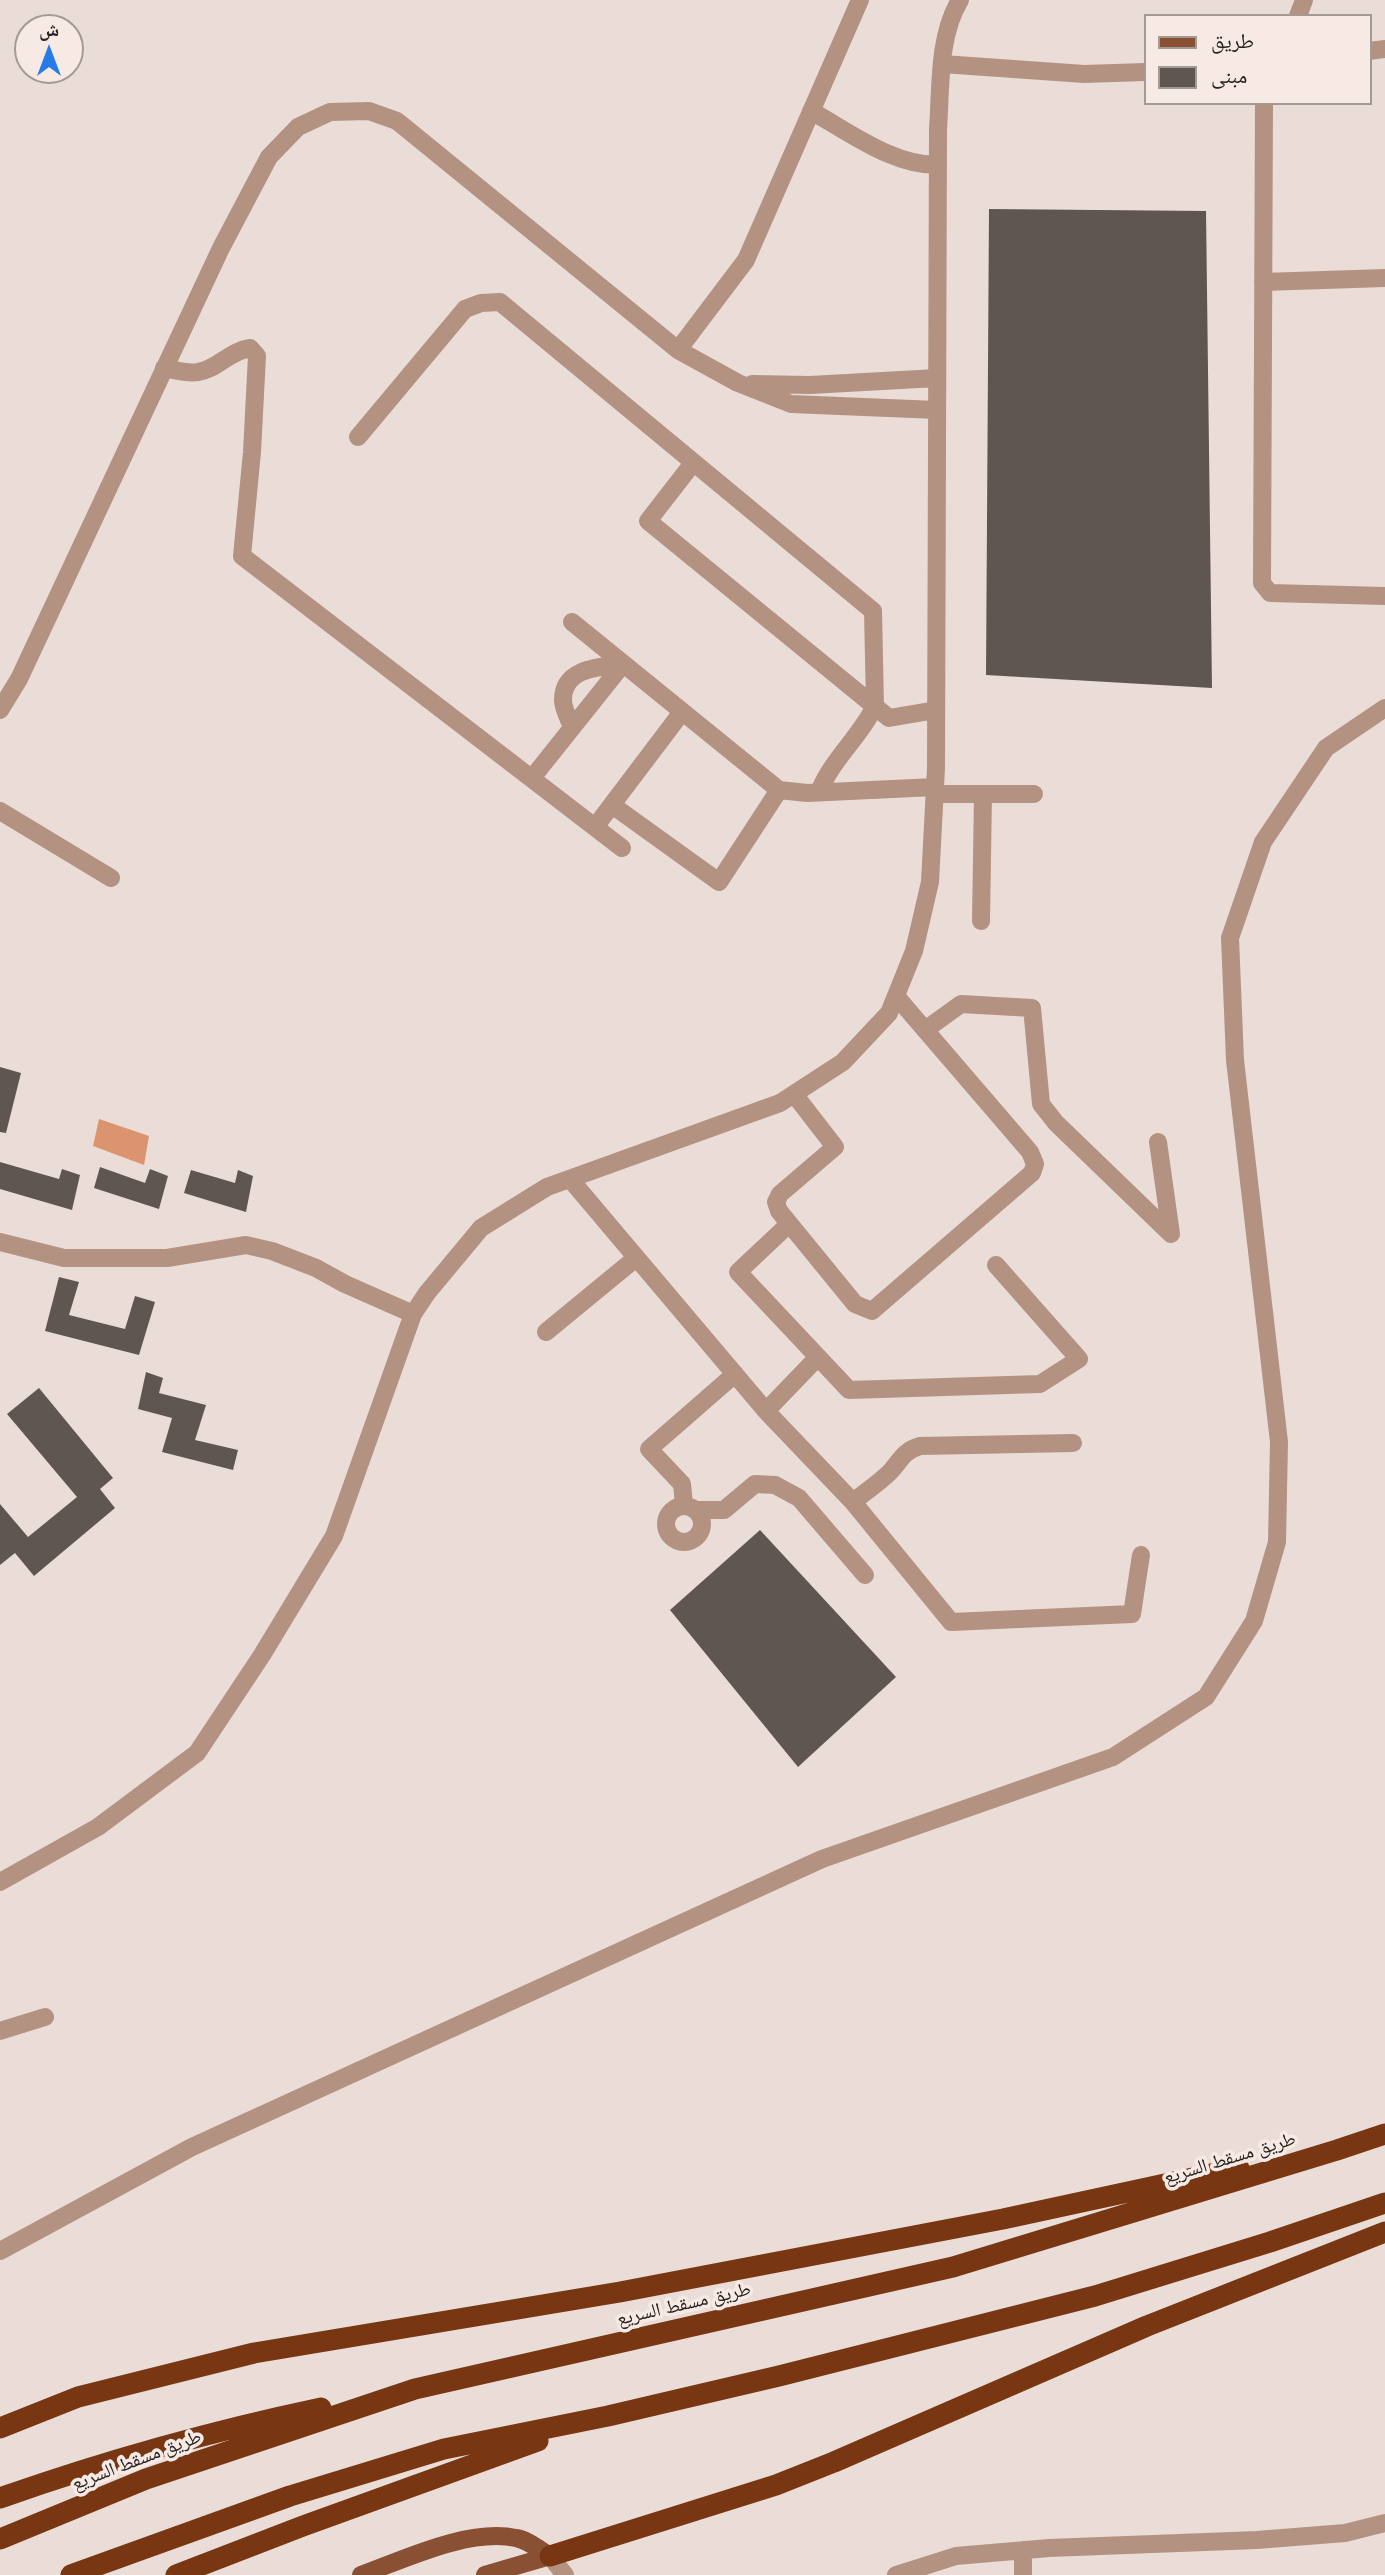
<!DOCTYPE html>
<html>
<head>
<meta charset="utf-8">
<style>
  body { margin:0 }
  #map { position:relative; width:1385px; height:2575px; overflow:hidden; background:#eaddd7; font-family:Poppins,"Noto Naskh Arabic",sans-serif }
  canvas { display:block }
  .legend { position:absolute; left:1144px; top:14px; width:228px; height:91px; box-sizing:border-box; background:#f7eae5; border:2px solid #a39a96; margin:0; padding:9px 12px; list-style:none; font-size:21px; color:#26221f }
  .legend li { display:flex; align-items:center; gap:14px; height:35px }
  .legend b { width:35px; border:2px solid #a39a96 }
  .north { position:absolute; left:14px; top:14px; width:70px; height:70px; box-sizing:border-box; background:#f7eae5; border:2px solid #a39a96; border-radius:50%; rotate:0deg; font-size:19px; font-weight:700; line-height:28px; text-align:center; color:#26221f }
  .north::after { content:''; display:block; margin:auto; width:24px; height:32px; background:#277be6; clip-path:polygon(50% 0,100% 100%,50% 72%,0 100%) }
</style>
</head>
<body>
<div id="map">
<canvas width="1385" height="2575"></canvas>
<ul class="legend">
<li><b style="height:9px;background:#895033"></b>طريق</li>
<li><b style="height:19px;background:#605651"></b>مبنى</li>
</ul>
<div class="north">ش</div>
</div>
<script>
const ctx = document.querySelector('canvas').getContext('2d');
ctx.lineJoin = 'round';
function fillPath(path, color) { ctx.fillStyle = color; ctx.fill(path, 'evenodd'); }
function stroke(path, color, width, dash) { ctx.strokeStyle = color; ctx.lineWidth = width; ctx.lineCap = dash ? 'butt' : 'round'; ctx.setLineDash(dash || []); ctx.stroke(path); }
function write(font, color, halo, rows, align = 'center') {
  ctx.font = font + ' Poppins,"Noto Naskh Arabic",sans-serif'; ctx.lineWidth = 7; ctx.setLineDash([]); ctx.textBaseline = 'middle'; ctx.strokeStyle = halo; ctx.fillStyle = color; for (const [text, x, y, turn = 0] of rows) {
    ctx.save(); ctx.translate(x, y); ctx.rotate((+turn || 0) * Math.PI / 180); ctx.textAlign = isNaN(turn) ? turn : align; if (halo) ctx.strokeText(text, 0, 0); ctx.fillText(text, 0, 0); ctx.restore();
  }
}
const water = new Path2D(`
  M99,1119L149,1136L144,1165L93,1146Z`);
const building = new Path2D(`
  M989,209L1206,211L1212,688L986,675Z
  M0,1067L21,1073L6,1133L0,1132Z
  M0,1162L59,1179L62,1169L80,1175L72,1210L0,1189Z
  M100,1167L145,1183L150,1169L168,1176L159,1209L94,1188Z
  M191,1170L235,1183L238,1170L253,1176L246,1212L184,1193Z
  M59,1277L79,1282L69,1315L125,1329L135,1296L155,1302L139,1355L45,1331Z
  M146,1372L163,1378L159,1393L206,1405L195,1440L238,1450L233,1470L162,1452L172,1418L138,1409Z
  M39,1388L113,1478L100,1489L115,1508L34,1576L15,1553L0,1565V1504L28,1537L77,1497L7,1414Z
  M760,1530L896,1677L798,1767L670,1610Z`);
const minor = new Path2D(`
  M1298,16L1304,0
  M1369,51L1385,49
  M943,64L1084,74L1145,72
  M1264,103L1262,583L1270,593L1385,596
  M811,111C851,133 892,165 938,165
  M1263,282L1385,278
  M678,350L746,260L860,0
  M164,368C175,370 187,374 198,372C218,369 229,351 250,348L257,356L252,452L242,556L622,848
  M752,384L810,385L937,378
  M358,437L465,309L481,303L500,302L873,611L875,706C860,737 832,759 819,792
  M693,463L648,521L889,718L936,710
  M572,622L779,790L807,793L935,787
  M0,710L19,679L221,248L269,157L298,127L330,112L369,111L397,121L678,350L738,383L791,404L937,410
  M532,778L623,664C599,667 563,668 563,700C563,709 569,719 572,727
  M935,794H1034
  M612,805L719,882L779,790
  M0,811L111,878
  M595,827L682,712
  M981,921L983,794
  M925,1030L961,1004L1032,1008L1041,1104L1056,1123L1171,1234L1158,1142
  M794,1094L835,1147L780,1194L776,1202L779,1211L855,1304L872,1311L1032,1173L1035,1164L1030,1152L896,996
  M570,1179L766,1411L853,1502L951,1622L1132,1614L1141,1555
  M789,1224L738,1272L849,1390L1040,1384L1079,1359L996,1265
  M0,1242L64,1258H167L246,1245L272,1251L316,1268L345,1284L413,1314
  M546,1332L636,1258
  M766,1411L818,1357
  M853,1502C865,1492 879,1483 890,1472C901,1460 903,1451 920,1446L1073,1443
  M684,1505L682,1484L649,1449L735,1374
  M666 1524a18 18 0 1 1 36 0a18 18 0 1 1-36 0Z
  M697,1510H724L755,1484L775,1485L799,1498L865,1575
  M0,1882L98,1827L197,1753L262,1655L334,1536L413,1314L427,1293L481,1228L547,1187L780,1103L843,1062L889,1013L914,951L930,882L936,768L938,129C941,87 938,36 960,0
  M0,2031L45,2017
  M0,2251L192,2147L822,1859L1113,1757L1206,1697L1254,1621L1277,1542L1279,1442L1235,1060L1230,938L1263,842L1326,748L1385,708
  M1023,2550V2575
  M550,2556L565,2575
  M896,2575L956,2556L1049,2548L1257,2540L1345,2533L1385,2523`);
const major = new Path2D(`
  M361,2575C405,2559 469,2528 516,2538C528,2540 540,2550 550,2556
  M485,2575L550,2556`);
const highway = new Path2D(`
  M0,2428L78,2397L254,2353L620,2292L1003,2219L1239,2168
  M0,2498C105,2461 212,2431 321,2408
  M0,2539L146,2479L415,2389L953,2267L1337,2150L1385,2134
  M550,2556L776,2485L834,2462L1147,2326L1385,2232
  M71,2575L290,2496L444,2449L608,2416L779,2376L1095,2296L1270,2242L1385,2203
  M176,2575L303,2526L538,2441`);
const streetNames = [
  ["طريق مسقط السريع",1230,2159,-17],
  ["طريق مسقط السريع",684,2305,-13],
  ["طريق مسقط السريع",137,2461,-21]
];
fillPath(water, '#dc936f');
fillPath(building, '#605651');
stroke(minor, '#b39282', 18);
stroke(major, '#895033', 18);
stroke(highway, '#783712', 21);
write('19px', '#26221f', '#f7eae5', streetNames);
</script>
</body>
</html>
